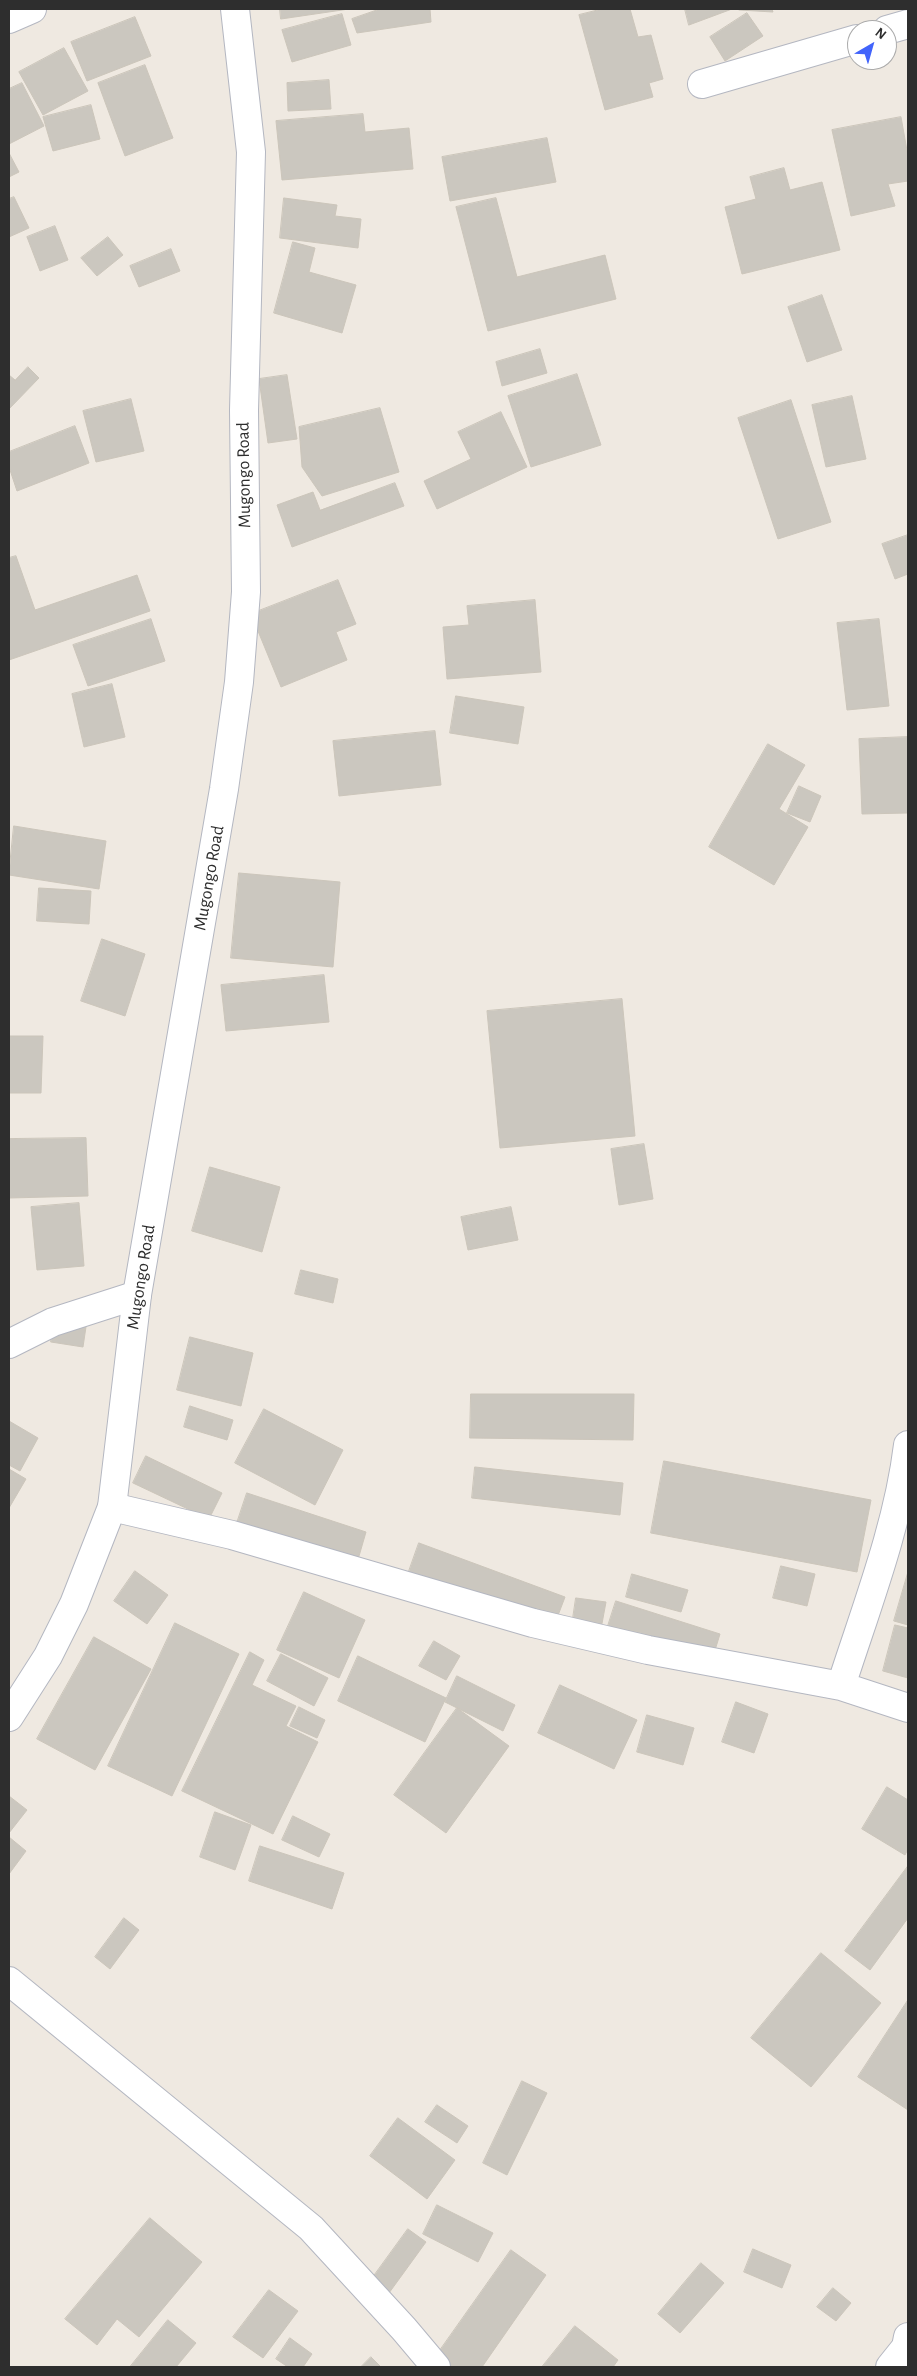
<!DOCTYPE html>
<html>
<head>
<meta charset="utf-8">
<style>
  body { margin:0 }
  #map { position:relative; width:917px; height:2376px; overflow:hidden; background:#efe9e1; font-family:"Alegreya Sans",sans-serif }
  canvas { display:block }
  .frame { position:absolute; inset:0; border:10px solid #2e2e2e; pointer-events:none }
  .north { position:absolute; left:847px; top:20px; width:50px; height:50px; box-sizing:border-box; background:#fff; border:1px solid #ababab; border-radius:50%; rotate:38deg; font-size:14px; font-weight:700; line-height:20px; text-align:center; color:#2e2e2e }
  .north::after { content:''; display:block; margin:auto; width:18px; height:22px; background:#4264fb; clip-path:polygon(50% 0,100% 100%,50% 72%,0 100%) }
</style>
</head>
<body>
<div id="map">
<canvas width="917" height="2376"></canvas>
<div class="frame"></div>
<div class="north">N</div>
</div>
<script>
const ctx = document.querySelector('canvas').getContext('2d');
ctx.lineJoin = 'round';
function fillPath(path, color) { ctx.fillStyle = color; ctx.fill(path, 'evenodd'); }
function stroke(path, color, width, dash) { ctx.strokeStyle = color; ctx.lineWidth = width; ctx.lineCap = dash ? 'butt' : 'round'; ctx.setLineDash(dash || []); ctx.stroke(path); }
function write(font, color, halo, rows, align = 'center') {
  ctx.font = font + ' "Alegreya Sans",sans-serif'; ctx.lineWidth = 4.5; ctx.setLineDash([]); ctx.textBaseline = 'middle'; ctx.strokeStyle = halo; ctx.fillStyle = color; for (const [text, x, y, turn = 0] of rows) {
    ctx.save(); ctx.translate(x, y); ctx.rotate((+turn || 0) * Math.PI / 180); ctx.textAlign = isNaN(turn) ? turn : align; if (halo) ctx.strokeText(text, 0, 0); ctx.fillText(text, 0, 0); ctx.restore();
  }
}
const building = new Path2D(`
  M280,9H349L281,19Z
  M380,9H430L431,22L357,33L352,19Z
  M602,9H630L638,37L651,35L663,79L649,83L653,97L605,110L579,15Z
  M685,9H732L689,25Z
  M739,9H772L773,12L739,10Z
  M747,13L763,36L725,61L710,37Z
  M342,14L351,45L292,62L282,30Z
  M135,17L151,56L87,81L71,42Z
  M64,48L88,91L43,115L19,72Z
  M145,65L173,138L125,156L98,83Z
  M329,80L331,109L288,111L287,83Z
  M22,83L44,126L9,144V89Z
  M91,105L100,139L53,151L43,117Z
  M363,114L365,132L409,128L413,169L282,180L276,121Z
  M901,117L908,156V181L888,184L895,206L851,216L832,130Z
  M547,138L556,182L450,201L442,157Z
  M9,153L19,172L9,177Z
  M784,168L790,190L822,182L840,250L742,274L725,207L756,199L750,177Z
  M14,197L29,228L9,237V199Z
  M284,198L337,205L335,216L361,219L358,248L280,238Z
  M496,198L517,277L605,255L616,299L488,331L456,207Z
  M55,226L68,260L40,271L27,237Z
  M108,237L123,255L97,276L81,258Z
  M293,242L315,248L309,272L356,285L342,333L274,313Z
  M171,249L180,271L139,287L130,266Z
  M822,295L842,350L807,362L788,307Z
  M540,349L547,373L502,386L496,362Z
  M28,367L39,378L9,409V375L15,380Z
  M577,374L601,445L531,467L508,396Z
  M287,375L297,439L268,443L259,379Z
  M852,396L866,459L826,467L812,405Z
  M131,399L144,451L96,462L83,411Z
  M791,400L831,522L778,539L738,418Z
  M380,408L399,472L322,496L302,467L299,427Z
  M501,412L527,467L437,509L424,481L471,459L458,432Z
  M75,426L89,463L17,491L9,467V452Z
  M395,483L404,506L292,547L277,505L313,492L320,510Z
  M908,535V574L895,579L882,544Z
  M16,556L35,610L137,575L150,611L9,660V558Z
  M338,580L356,624L336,632L347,660L281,687L251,614Z
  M535,600L541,672L447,679L443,627L469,625L467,606Z
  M151,619L165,661L88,686L73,645Z
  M879,619L889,706L847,710L837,623Z
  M112,684L125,737L84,747L72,694Z
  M456,696L524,707L518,744L450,733Z
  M435,731L441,785L339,796L333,741Z
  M908,737V813L862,814L859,739Z
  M768,744L805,765L779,809L808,827L774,885L709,847Z
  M799,786L821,796L810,822L787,813Z
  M14,826L106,841L99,889L9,875Z
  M239,873L340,882L333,967L231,958Z
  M39,888L91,891L89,924L37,921Z
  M102,939L145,954L125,1016L81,1001Z
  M324,975L329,1022L226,1031L221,985Z
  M622,999L635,1136L500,1148L487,1011Z
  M9,1036H43L41,1093H9Z
  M86,1138L88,1196L9,1198V1139Z
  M644,1144L653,1199L619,1205L611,1149Z
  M210,1167L280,1187L262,1252L192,1231Z
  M79,1203L84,1266L37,1270L31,1207Z
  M511,1207L518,1240L468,1250L461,1217Z
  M301,1270L338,1279L333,1303L295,1294Z
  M54,1315L87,1320L83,1347L51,1342Z
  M190,1337L253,1353L241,1406L177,1390Z
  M471,1394H634L633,1440L470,1438Z
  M190,1406L233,1420L227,1440L184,1427Z
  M264,1409L343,1450L315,1505L235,1463Z
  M9,1421L38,1438L20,1471L9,1465Z
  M146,1456L222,1493L209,1519L133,1483Z
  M664,1461L871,1500L857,1572L651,1533Z
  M475,1467L623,1483L620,1515L472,1498Z
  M9,1469L26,1479L9,1508Z
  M247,1493L366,1532L357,1563L237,1523Z
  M419,1543L565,1597L554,1626L408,1574Z
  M781,1566L815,1574L807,1606L773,1598Z
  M135,1571L168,1595L147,1624L114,1601Z
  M908,1572V1625L894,1621Z
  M632,1574L688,1590L681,1612L626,1597Z
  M304,1592L365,1620L339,1678L277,1650Z
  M576,1598L606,1602L601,1629L572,1625Z
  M616,1601L720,1634L712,1660L608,1626Z
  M175,1623L239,1654L172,1796L108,1766Z
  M895,1625L908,1628V1678L883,1671Z
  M94,1637L151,1669L95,1770L37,1739Z
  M434,1641L460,1656L446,1680L419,1666Z
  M250,1652L264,1660L252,1685L296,1706L286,1726L318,1742L273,1834L182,1791Z
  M281,1654L328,1678L314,1706L267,1681Z
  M358,1656L446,1698L425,1742L338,1701Z
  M457,1676L515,1705L503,1731L445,1702Z
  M560,1685L637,1720L614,1769L538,1733Z
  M736,1702L768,1714L754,1753L722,1742Z
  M299,1707L325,1720L317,1738L290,1726Z
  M457,1708L509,1746L446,1833L394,1795Z
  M647,1715L694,1728L683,1765L637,1752Z
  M887,1787L908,1800V1849L905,1855L862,1829Z
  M9,1796L27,1810L9,1833Z
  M215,1812L251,1825L235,1870L200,1857Z
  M293,1816L330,1834L319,1857L282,1840Z
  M9,1837L26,1851L9,1874Z
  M260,1846L344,1873L332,1909L249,1881Z
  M908,1866V1918L870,1970L845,1951Z
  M124,1918L139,1930L110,1969L95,1957Z
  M821,1953L881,2003L811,2087L751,2038Z
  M908,2000V2110L858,2077Z
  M522,2081L547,2093L507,2175L483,2163Z
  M437,2105L468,2126L457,2143L425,2122Z
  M398,2118L455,2160L427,2199L370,2156Z
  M437,2205L493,2233L478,2262L423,2234Z
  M150,2218L202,2262L139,2337L117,2319L97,2345L65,2319Z
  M408,2229L426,2242L389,2293L371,2280Z
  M753,2249L791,2265L782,2288L744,2272Z
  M511,2250L546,2275L482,2367H452L436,2356Z
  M701,2263L724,2283L680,2333L658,2314Z
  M833,2288L851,2303L836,2321L817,2307Z
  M269,2290L298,2311L263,2358L233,2337Z
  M168,2320L196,2343L176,2367H130Z
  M575,2326L618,2360L613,2367H542Z
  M290,2338L312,2354L303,2367H288L276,2359Z
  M371,2357L381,2367H361Z`);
const street = new Path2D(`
  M9,19L32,9
  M887,30L908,24
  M702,84L857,39
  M9,1344L53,1322L137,1295
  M112,1507L232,1535L533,1623L648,1650L841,1686L908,1708
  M841,1686C866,1608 898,1527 908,1445
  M9,1981L311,2228L404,2329L436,2367
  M890,2367L906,2347L908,2337`);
const secondary = new Path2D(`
  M9,1717L48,1656L74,1604L112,1507L137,1295L224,789L239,682L246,592L244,410L251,152L235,9`);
const streetNames = [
  ["Mugongo Road",244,475,-91],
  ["Mugongo Road",209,878,-80],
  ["Mugongo Road",141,1277,-81]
];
fillPath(building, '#cbc7bf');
stroke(building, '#cbc5ba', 1);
stroke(street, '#b4b7c1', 30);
stroke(secondary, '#b4b7c1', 30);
stroke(street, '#fff', 28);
stroke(secondary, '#fff', 28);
write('18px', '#2e2e2e', '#fff', streetNames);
</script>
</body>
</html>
